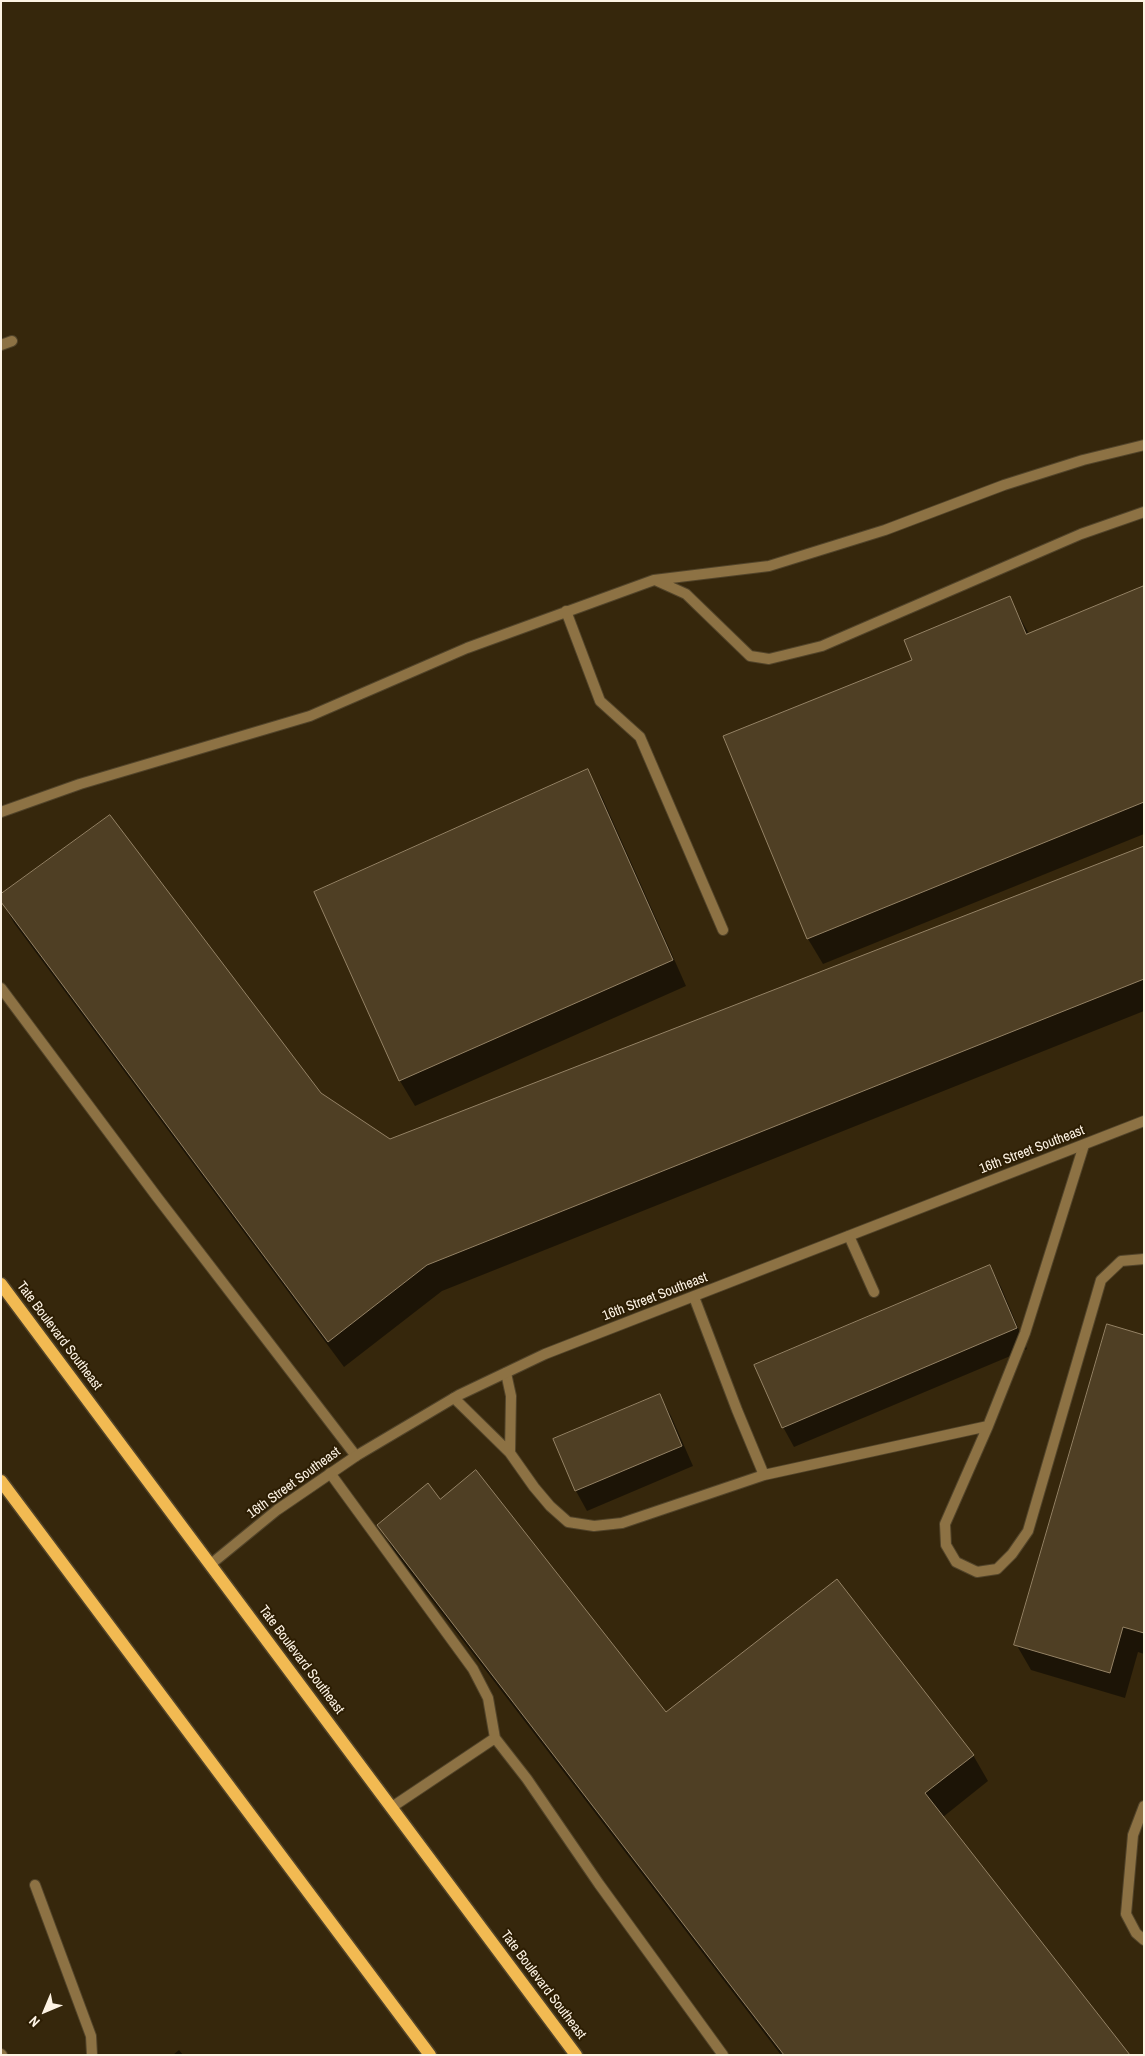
<!DOCTYPE html>
<html>
<head>
<meta charset="utf-8">
<style>
  body { margin:0 }
  #map { position:relative; width:1145px; height:2056px; overflow:hidden; background:#36270c; font-family:"Archivo Narrow",sans-serif }
  canvas { display:block }
  .frame { position:absolute; inset:0; border:2px solid #fdf3e4; pointer-events:none }
  .north { position:absolute; left:20px; top:1986px; width:50px; height:50px; -webkit-text-stroke:4px #2c1d03; paint-order:stroke; rotate:225deg; font-size:14px; font-weight:700; line-height:20px; text-align:center; color:#fdf3e4 }
  .north::after { content:''; display:block; margin:auto; width:18px; height:22px; background:#fdf3e4; clip-path:polygon(50% 0,100% 100%,50% 72%,0 100%) }
</style>
</head>
<body>
<div id="map">
<canvas width="1145" height="2056"></canvas>
<div class="frame"></div>
<div class="north">N</div>
</div>
<script>
const ctx = document.querySelector('canvas').getContext('2d');
ctx.lineJoin = 'round';
function fillPath(path, color) { ctx.fillStyle = color; ctx.fill(path, 'evenodd'); }
function stroke(path, color, width, dash) { ctx.strokeStyle = color; ctx.lineWidth = width; ctx.lineCap = dash ? 'butt' : 'round'; ctx.setLineDash(dash || []); ctx.stroke(path); }
function write(font, color, halo, rows, align = 'center') {
  ctx.font = font + ' "Archivo Narrow",sans-serif'; ctx.lineWidth = 4; ctx.setLineDash([]); ctx.textBaseline = 'middle'; ctx.strokeStyle = halo; ctx.fillStyle = color; for (const [text, x, y, turn = 0] of rows) {
    ctx.save(); ctx.translate(x, y); ctx.rotate((+turn || 0) * Math.PI / 180); ctx.textAlign = isNaN(turn) ? turn : align; if (halo) ctx.strokeText(text, 0, 0); ctx.fillText(text, 0, 0); ctx.restore();
  }
}
const shadow = new Path2D(`
  M1144,588V834L823,964L808,939L725,737L913,660L1009,598L1029,634Z
  M587,771L602,797L686,986L415,1106L400,1081L316,892Z
  M1144,847V1011L442,1291L344,1367L14,923L1,900L320,1094L390,1140Z
  M990,1266L1001,1287L1027,1349L794,1447L783,1427Z
  M1144,1336V1654L1138,1652L1125,1698L1031,1670L1016,1644Z
  M660,1396L671,1416L693,1466L587,1511L576,1491L554,1440Z
  M440,1500L666,1714L973,1755L988,1781L943,1817L1128,2055H781L394,1551L379,1525Z
  M179,2050L183,2055H173Z`);
const building = new Path2D(`
  M1144,586V802L807,939L723,736L912,660L904,640L1010,596L1026,634Z
  M588,769L673,960L399,1081L314,892Z
  M110,815L321,1093L390,1139L1144,846V979L427,1265L328,1342L1,902V894Z
  M990,1265L1017,1328L782,1428L754,1365Z
  M1107,1324L1144,1335V1633L1123,1627L1110,1673L1014,1645Z
  M660,1394L682,1446L575,1491L553,1439Z
  M476,1470L666,1712L837,1579L974,1755L925,1793L1130,2055H784L377,1525L428,1483L440,1499Z`);
const lane = new Path2D(`
  M1,345L12,341
  M655,580L686,594L750,656L769,659L822,646L1081,534L1144,512
  M566,611L600,701L640,737L723,930
  M1,812L80,784L310,716L467,648L654,580L769,566L885,530L1004,485L1083,460L1144,445
  M1,988L157,1197L356,1456
  M1084,1145L1025,1333L988,1426L945,1524L946,1545L956,1562L977,1572L997,1569L1012,1554L1028,1531L1101,1280L1121,1261L1144,1259
  M849,1236L874,1292
  M694,1297L737,1410L764,1475L988,1426
  M506,1373L511,1396L510,1453
  M454,1398L510,1453L534,1487L550,1506L568,1522L594,1526L622,1523L764,1475
  M330,1473L473,1669L488,1698L495,1738L527,1779L599,1884L723,2055
  M1144,1806L1133,1835L1126,1914L1136,1933L1144,1940
  M392,1807L495,1738
  M35,1885L91,2036L92,2055
  M1,2054L2,2055`);
const street = new Path2D(`
  M211,1564L277,1510L356,1456L459,1395L545,1354L1144,1121`);
const primary = new Path2D(`
  M1,1284L576,2055
  M1,1481L430,2055`);
const streetNames = [
  ["16th Street Southeast",1032,1150,-21],
  ["16th Street Southeast",655,1297,-21],
  ["Tate Boulevard Southeast",59,1336,53],
  ["16th Street Southeast",294,1483,-36],
  ["Tate Boulevard Southeast",301,1660,53],
  ["Tate Boulevard Southeast",543,1985,53]
];
fillPath(shadow, '#0007');
fillPath(building, '#4f3f24');
stroke(building, '#948265', 1);
stroke(lane, '#52442a', 12);
stroke(street, '#52442a', 12);
stroke(primary, '#52442a', 15);
stroke(lane, '#8d7244', 10);
stroke(street, '#8d7244', 10);
stroke(primary, '#f2ba52', 12);
write('14px', '#fdf3e4', '#2c1d03', streetNames);
</script>
</body>
</html>
